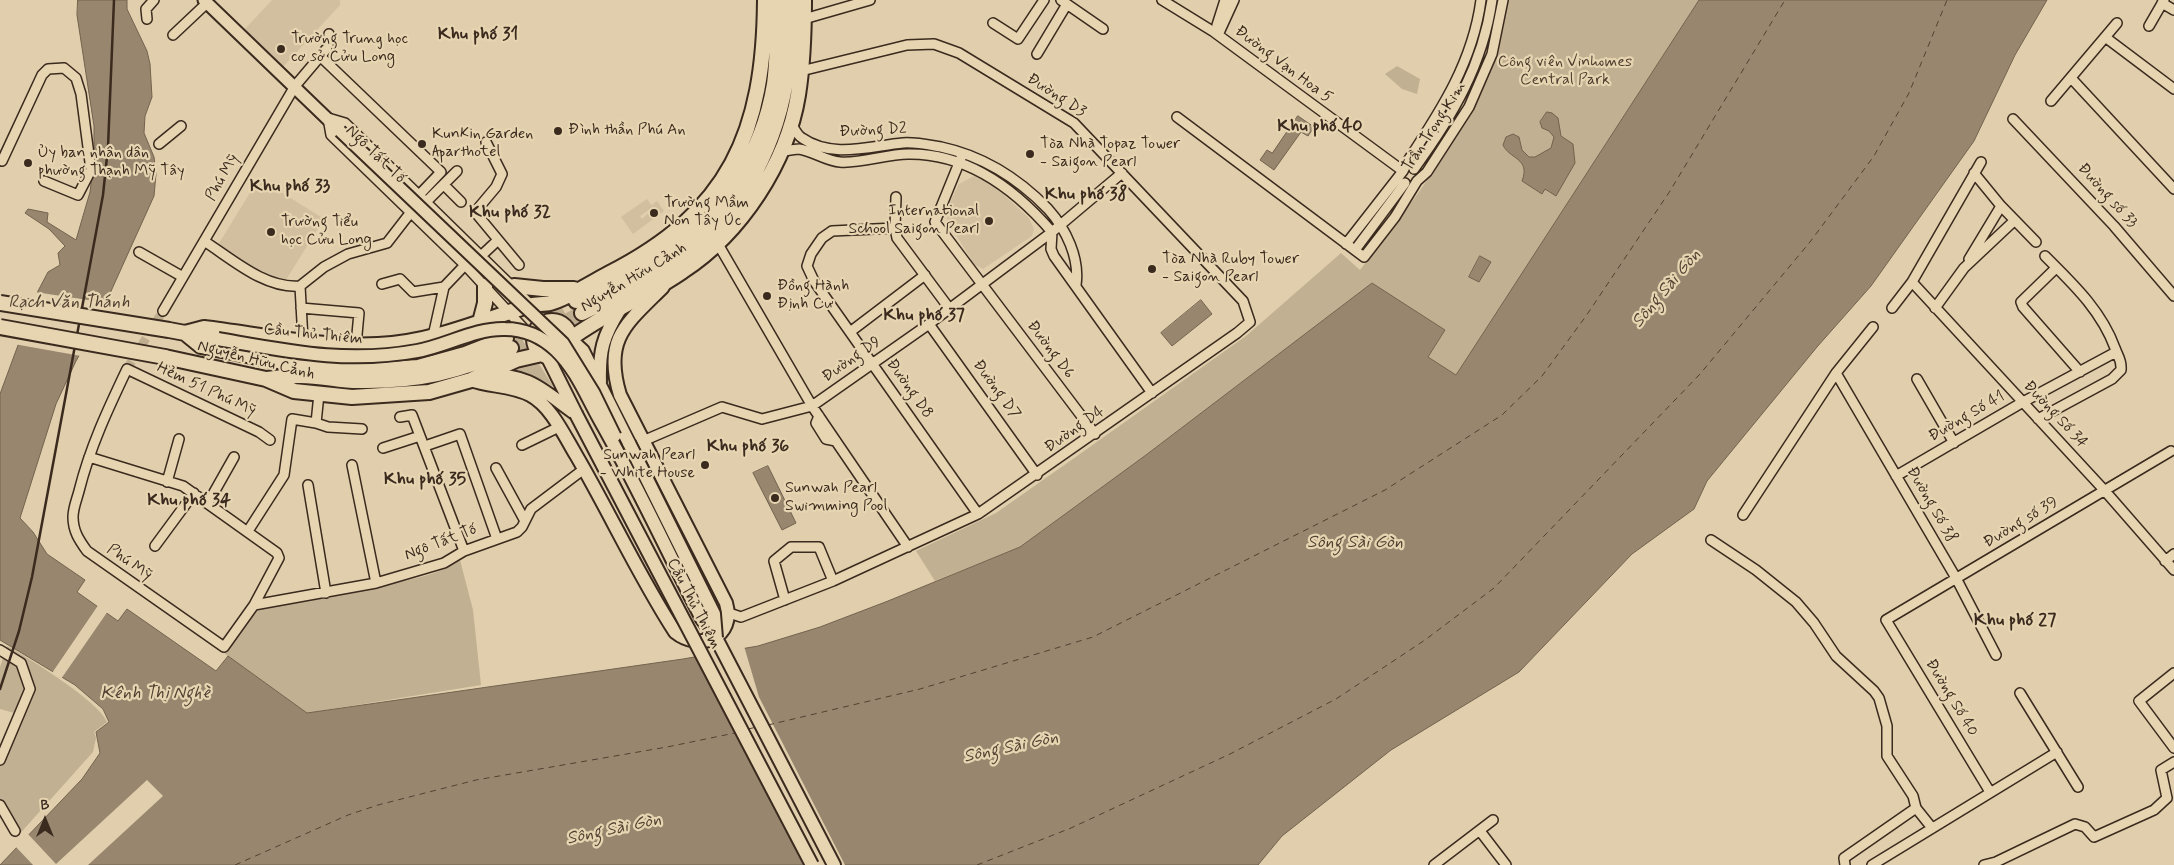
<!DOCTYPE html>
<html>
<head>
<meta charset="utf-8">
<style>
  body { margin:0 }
  #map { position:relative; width:2174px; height:865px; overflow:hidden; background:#e0ceac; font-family:Mynerve,sans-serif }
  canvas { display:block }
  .north { position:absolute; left:20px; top:795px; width:50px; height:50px; -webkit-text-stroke:4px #e7d5b2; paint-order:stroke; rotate:0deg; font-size:14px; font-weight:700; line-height:20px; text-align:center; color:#3b2a1e }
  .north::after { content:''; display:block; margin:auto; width:18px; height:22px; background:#3b2a1e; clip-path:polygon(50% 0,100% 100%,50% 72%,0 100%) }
</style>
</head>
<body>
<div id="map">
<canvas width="2174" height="865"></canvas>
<div class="north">B</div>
</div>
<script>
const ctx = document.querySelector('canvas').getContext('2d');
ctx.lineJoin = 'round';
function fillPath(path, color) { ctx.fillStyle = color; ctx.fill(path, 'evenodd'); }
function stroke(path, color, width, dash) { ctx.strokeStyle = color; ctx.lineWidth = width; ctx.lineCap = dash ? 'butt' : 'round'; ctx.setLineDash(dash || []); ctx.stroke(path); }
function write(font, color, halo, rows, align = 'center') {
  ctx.font = font + ' Mynerve,sans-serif'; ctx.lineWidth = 4.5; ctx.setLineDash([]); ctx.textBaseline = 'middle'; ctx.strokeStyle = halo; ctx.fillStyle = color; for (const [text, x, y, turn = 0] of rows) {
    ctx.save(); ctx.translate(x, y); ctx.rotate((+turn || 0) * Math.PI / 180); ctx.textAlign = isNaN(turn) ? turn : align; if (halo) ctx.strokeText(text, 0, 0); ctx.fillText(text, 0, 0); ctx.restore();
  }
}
const built = new Path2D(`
  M272,0H340V5L282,68L244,30Z
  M974,176L993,185L1029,218L1034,229L1032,236L983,269L974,264L947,220L949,204L959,184Z
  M259,178L324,219L284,283L272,279L218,245Z
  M647,199L653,207L640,216L642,219L654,208L652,205L657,201L664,211L633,234L621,217Z`);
const green = new Path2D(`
  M1506,0H1699L1456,375L1428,357L1445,330L1372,283L1146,455L1020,547L935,581L916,551L996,513L1070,461L1246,336L1341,253L1360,270C1417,197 1498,94 1506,0Z
  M1397,66L1420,79L1417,94L1402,89L1385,74Z
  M539,364L553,386L514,370Z
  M460,560L473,610L481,685L307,713L225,654L256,609C299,603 341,595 384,585C409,580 439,575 460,560Z
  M7,646C26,656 101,703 107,722L94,732L96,738L93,752L16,838L0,816V749L18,714L0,709V667Z`);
const water = new Path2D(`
  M78,0H127V9L147,51L150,64L152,97L145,116L144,133L154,157L156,174L154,196L93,331L76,361L56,404L20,518L33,532L47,554L85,580L77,592L118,621L127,609L216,671L228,656L307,713L683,659L758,646L820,627L888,601L1020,547L1146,455L1372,283L1445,330L1428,357L1456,375L1699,0H2047L2015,55L1974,141L1871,286L1817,347L1707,481L1694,509L1632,554L1519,672L1391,750L1282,836L1258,865H0L82,779L100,753L96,732L109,722L103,709L75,685L0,640V394L38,291L48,272L60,265L58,253L65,246L49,229L25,213L28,209L48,213L47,222L76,240L90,192L94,160V126L77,15Z
  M1547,112L1552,113L1558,118L1561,136L1573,144L1575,163L1556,196L1545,189L1542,194L1522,181C1531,158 1509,159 1503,145L1506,137L1513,134L1519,137L1522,150L1529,157H1535L1551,148L1554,137L1549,131L1542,128L1540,122Z
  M1298,116L1314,127L1308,136L1301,132L1274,170L1260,160L1267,150L1272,153Z
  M1480,256L1491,262L1479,282L1469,277Z
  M1201,300L1212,314L1172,346L1161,333Z
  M768,466L796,523L782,530L753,473Z`);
const pier = new Path2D(`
  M35,292L108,303L95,332L81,356L14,344Z
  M99,604L108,611L61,679L52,673Z
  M744,646L759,697L845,865H807L696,654Z
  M147,780L163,796L88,865H33L15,846L27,833L56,864Z`);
const ferry = new Path2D(`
  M768,725L920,689L1093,637L1385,490L1502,415L1542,376L1586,316L1670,191L1785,0
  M748,729L757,727
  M235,865L348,815L378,805L476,780L667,747L735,733
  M977,865L1071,828L1230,754L1336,699L1425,640L1494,588L1700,374L1810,242L1874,156L1909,93L1947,0`);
const minorTunnel = new Path2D(`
  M127,369L163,311`);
const primaryTunnel = new Path2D(`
  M513,335L576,301
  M511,348L582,313`);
const minor = new Path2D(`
  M1061,0L1103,29
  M1162,0L1214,32L1403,171
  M2162,3L2174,10
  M147,19L146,9L154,0
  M804,19L870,0
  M993,23L1018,39L1044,0
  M1217,25L1225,0
  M2149,26L2164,0
  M173,35L207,3
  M1218,35L1234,0
  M2105,37L2174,89
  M1037,54L1067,4
  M321,57L441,172L420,194
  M2071,78L2174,189
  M2051,101L2117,23
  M1177,117L1364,257L1395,217L1417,181L1427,172L1469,107L1492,54L1503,0
  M2013,119L2114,226L2174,296
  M791,123C794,128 797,135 802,138C832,159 870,146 903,143C914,142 929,145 941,147C983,156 1018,178 1048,209C1066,229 1080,258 1076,285
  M486,142L502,174L496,187L475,212L519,265
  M159,144L181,126
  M780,152C786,151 794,149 799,149C813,151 826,161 840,162C859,164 887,154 908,154C967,153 1015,189 1052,232L1051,249L1054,256L1152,393
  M961,158L935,222L1095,434
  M0,160L2,161L42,75L48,69L64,68L76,78L81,94L91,170L78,195L44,181
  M1414,169C1452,117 1483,65 1492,0
  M444,185L461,202
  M896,197L895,228L897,238L949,308
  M427,201L457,171
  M2001,206L2036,242
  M895,228L832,231L822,238L811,254L807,266L814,281L978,514
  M204,241C232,259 265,289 300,286
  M718,244L812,406L908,547
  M1346,244L1403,171L1409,159C1442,109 1473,61 1481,0
  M1355,250L1405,183
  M139,252L183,277
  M482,255L498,240
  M1969,259L2001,206L1974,173
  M2056,268L2021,302L2023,307L2080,372
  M1912,282L2105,491L2174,570
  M382,284L400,279L413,292L444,287L465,265
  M300,286L324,267L348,254L387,243L411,212
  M300,286L303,340
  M301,308L359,313L356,345
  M1892,308L1912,282L1981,162
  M1935,308L1964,268L2015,220
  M163,311L295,86L328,47L329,34
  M929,324L1037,475
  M527,332L465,265L331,135L328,118L345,123L534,308
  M850,332L925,275
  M433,336L444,287
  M1836,373L1956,578L1996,655
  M1917,379L1954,443
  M819,416L816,423L826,439L836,441
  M400,417L412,415L464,551
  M2038,419L2112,379L2121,370C2122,360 2118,357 2115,348C2101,310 2073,284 2045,256
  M316,423L328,427L362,429
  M643,441L722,407L762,419L812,406L929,324L1052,232L1122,173
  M522,445L559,427
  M425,446L460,434L497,539
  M383,448L420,436
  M89,457L183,486L277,553L279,558L254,605L224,647L87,551C79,540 73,531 73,517C73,508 77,499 79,491C90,447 108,409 127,369L259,432L270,440
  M352,465L376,583
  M496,468L525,521
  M1896,476L2023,402L2116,352
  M167,482L179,439
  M308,485L326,593
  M208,503L234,457
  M1743,515L1836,373L1873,327
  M248,531L284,475L292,419L316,423L319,394
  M1711,540L1756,570L1796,602L1814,623L1836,656L1874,691L1879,698L1887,726V756L1913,796L1916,808L1844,858L1845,865
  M155,546L194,493
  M2165,561L2174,554
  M785,600L774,561L791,547H819L833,581
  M254,605L376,583L444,563L464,551L517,532L522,527L531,509L584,469
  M729,613L741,617L833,581L978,514L1237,333L1250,322L1243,301L1074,123L959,53L934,44L907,45L801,71
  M0,650L21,663L30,689L0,760
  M2174,673L2139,701L2174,748
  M2020,693L2078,787
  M1990,792L1886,620L2171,451
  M0,805L15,831
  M1916,808L1932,828
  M1480,831L1506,865
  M1434,865L1493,820
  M1872,865L2057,752
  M1984,865L1996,862L2075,824L2085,827L2094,837L2154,810L2167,798L2161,770L2174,762`);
const tertiary = new Path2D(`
  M204,0L340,131`);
const secondary = new Path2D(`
  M185,333L218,339
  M570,339L583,351L629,443
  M547,356L575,412
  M484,375C530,374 541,389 576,414
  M471,380C490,387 511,385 530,395C551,406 564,435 576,455C610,513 638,575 675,632C700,652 736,638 726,603L620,395C603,339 626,324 663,287
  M600,382C599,351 603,336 620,309
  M716,638L834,865`);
const primary = new Path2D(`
  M514,286L543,289H574
  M576,301C605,287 636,273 664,255C722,217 763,152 774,84C778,56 777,28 777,0
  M582,313C616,296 651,280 682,258C743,214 779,141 788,68C791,46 790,22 791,0
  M534 339a18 18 0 1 1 36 0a18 18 0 1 1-36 0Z
  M480,322L485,303V286
  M169,330L185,333L204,328C261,335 320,348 378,345C428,343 477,323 524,307C533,303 542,305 550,303C568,298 591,283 608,274C730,212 764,133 765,0
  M185,333L201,346L308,367L362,371L418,367L465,354L506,338
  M570,339C605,313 647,296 683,271C741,233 787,163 798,95C803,63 804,31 804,0
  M165,357L266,379L294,391L352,397L429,392L471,380L516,360L542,354
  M267,379C277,378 287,376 297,376C318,375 338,381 358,381C417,382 458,373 511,348`);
const rail = new Path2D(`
  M0,689L19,631L32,577L103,195L108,147L114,0`);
const tertiaryBridge = new Path2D(`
  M340,131L563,343L594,393L615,436`);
const secondaryBridge = new Path2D(`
  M218,339C288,351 346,364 417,351C446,346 475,328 505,329C524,329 542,337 556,350C576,369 587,397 600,420C637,485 668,553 702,619L716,638
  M576,414L812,865
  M629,443L714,614L716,638`);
const primaryBridge = new Path2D(`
  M0,303L169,330
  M0,327L165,357`);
const markers = [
  [281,49,5,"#3b2a1e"],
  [558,131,5,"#3b2a1e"],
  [422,144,5,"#3b2a1e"],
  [1030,154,5,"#3b2a1e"],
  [28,163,5,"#3b2a1e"],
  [654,213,5,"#3b2a1e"],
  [989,221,5,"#3b2a1e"],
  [271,232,5,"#3b2a1e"],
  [1152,269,5,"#3b2a1e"],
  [767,296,5,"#3b2a1e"],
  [705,465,5,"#3b2a1e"],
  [775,498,5,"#3b2a1e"]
];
const poiNames = [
  ["Trường Trung học",291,40],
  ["cơ sở Cửu Long",291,58],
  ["Đình thần Phú An",568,131],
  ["KunKin Garden",432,135],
  ["Aparthotel",432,153],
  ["Tòa Nhà Topaz Tower",1040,145],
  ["- Saigon Pearl",1040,163],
  ["Ủy ban nhân dân",38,154],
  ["phường Thạnh Mỹ Tây",38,172],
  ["Trường Mầm",664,204],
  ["Non Tây Úc",664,222],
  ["International",979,212,"right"],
  ["School Saigon Pearl",979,230,"right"],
  ["Trường Tiểu",281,223],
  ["học Cửu Long",281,241],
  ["Tòa Nhà Ruby Tower",1162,260],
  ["- Saigon Pearl",1162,278],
  ["Đồng Hành",777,287],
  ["Định Cư",777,305],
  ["Sunwah Pearl",695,456,"right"],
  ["- White House",695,474,"right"],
  ["Sunwah Pearl",785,489],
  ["Swimming Pool",785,507]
];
const parkNames = [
  ["Công viên Vinhomes",1565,63],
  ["Central Park",1565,81]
];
const streetNames = [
  ["Đường Vạn Hoa 5",1283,65,37],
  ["Đường D3",1056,96,33],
  ["Trần Trọng Kim",1435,127,-57],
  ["Đường D2",873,131,-3],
  ["Ngô Tất Tố",375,155,44],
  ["Phú Mỹ",223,178,-60],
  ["Đường số 33",2107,196,48],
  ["Nguyễn Hữu Cảnh",634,278,-31],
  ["Cầu Thủ Thiêm",313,335,6],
  ["Đường D6",1050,350,53],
  ["Đường D9",852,360,-35],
  ["Nguyễn Hữu Cảnh",256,361,14],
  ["Đường D8",909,389,55],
  ["Hẻm 51 Phú Mỹ",206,390,25],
  ["Đường D7",996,390,54],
  ["Đường Số 34",2055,415,47],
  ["Đường Số 41",1967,417,-30],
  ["Đường D4",1075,430,-35],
  ["Đường Số 38",1931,505,60],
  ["Đường số 39",2021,523,-31],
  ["Ngô Tất Tố",441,543,-21],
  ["Phú Mỹ",129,563,35],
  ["Cầu Thủ Thiêm",693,604,63],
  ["Đường Số 40",1951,698,59]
];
const neighbourhoodNames = [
  ["Khu phố 31",478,35],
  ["Khu phố 40",1320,127],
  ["Khu phố 33",290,187],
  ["Khu phố 38",1086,195],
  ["Khu phố 32",510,213],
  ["Khu phố 37",924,316],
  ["Khu phố 36",748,447],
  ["Khu phố 35",425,480],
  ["Khu phố 34",189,501],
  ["Khu phố 27",2015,621]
];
const waterNames = [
  ["Sông Sài Gòn",1667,289,-50],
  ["Rạch Văn Thánh",69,303],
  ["Sông Sài Gòn",1355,543],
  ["Kênh Thị Nghè",155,694],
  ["Sông Sài Gòn",1011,748,-12],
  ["Sông Sài Gòn",614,830,-12]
];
fillPath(built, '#d1bf9f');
fillPath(green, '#c2b092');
fillPath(water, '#98876e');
stroke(water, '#73624e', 1);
fillPath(pier, '#e0ceac');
stroke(ferry, '#524132', 1, [6, 5]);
stroke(minorTunnel, '#bfad90', 9, [9, 4.5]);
stroke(primaryTunnel, '#bfad90', 14, [14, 7]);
stroke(minor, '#3b2a1e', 12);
stroke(tertiary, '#3b2a1e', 15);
stroke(secondary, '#3b2a1e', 16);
stroke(primary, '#3b2a1e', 18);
stroke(minor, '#e7d5b2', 9);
stroke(tertiary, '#e7d5b2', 11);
stroke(secondary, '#e7d5b2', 12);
stroke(primary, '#e7d5b2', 14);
stroke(rail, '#3b2a1e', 2.5);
stroke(tertiaryBridge, '#3b2a1e', 15, []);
stroke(secondaryBridge, '#3b2a1e', 16, []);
stroke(primaryBridge, '#3b2a1e', 18, []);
stroke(tertiaryBridge, '#e7d5b2', 11);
stroke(secondaryBridge, '#e7d5b2', 12);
stroke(primaryBridge, '#e7d5b2', 14);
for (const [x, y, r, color] of markers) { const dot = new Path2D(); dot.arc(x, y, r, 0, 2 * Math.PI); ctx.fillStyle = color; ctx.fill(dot); stroke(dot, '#e7d5b2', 2); }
write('16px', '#3b2a1e', '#e7d5b2', poiNames, 'left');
write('16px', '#4f3e2f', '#e7d5b2', parkNames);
write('16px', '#3b2a1e', '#e7d5b2', streetNames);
write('bold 18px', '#3b2a1e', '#e7d5b2', neighbourhoodNames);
write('italic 18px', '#524132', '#e7d5b2', waterNames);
</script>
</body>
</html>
